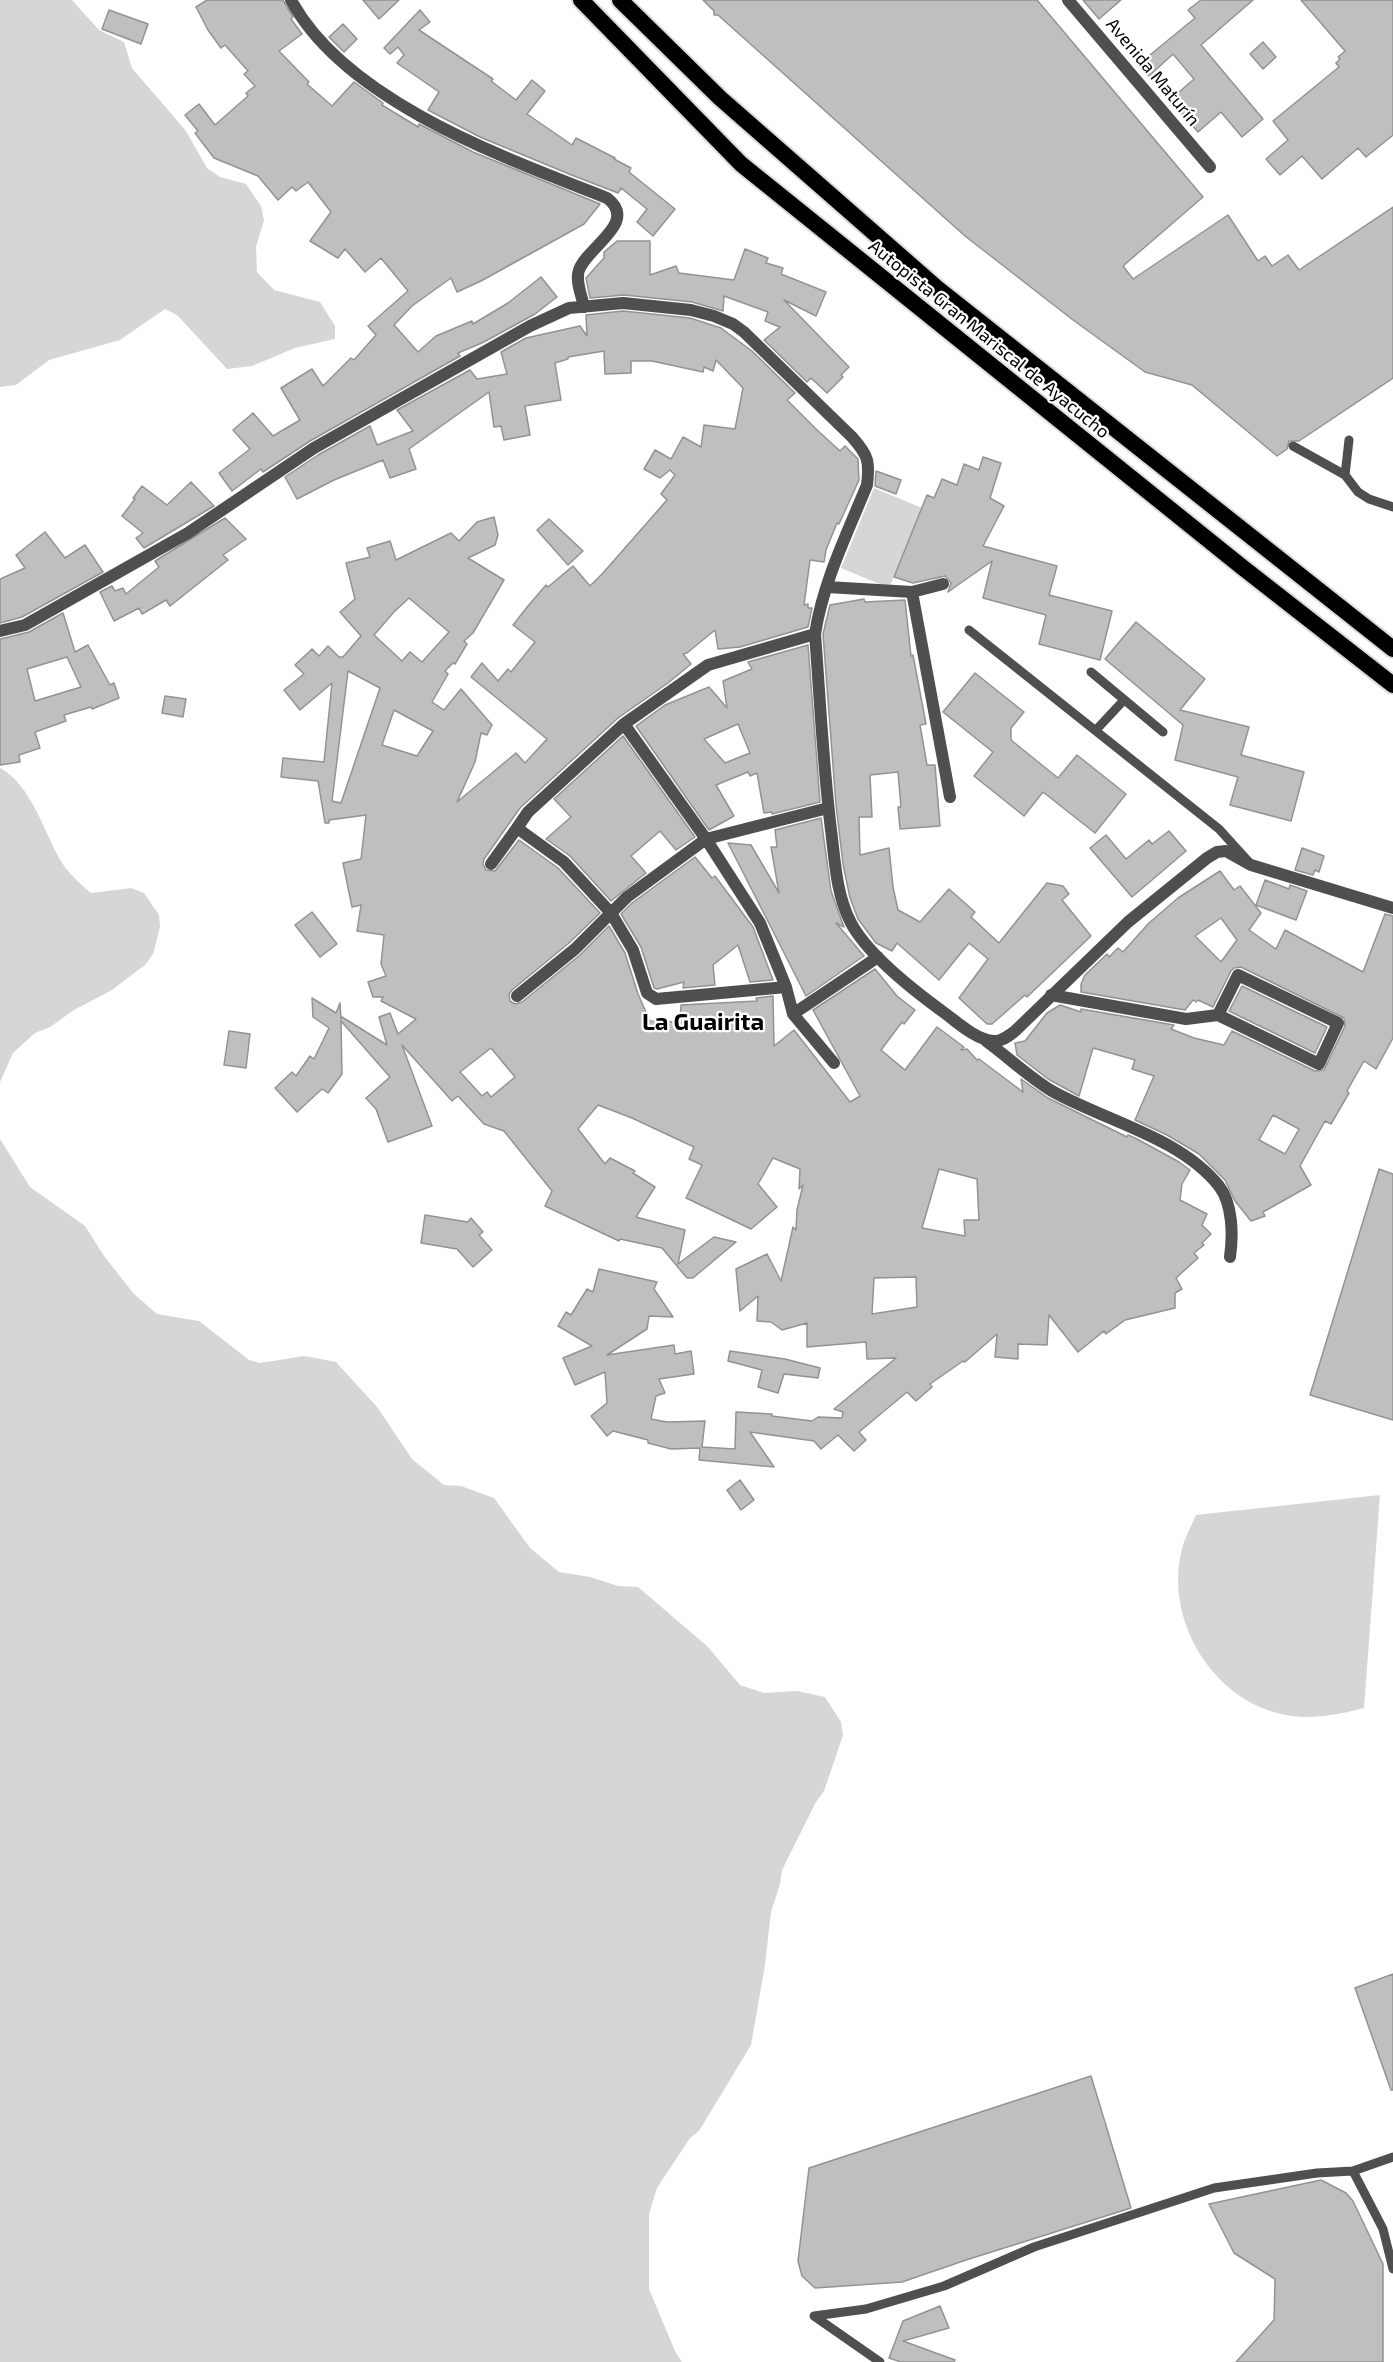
<!DOCTYPE html>
<html>
<head>
<meta charset="utf-8">
<style>
  body { margin:0 }
  canvas { display:block; background:#fff }
</style>
</head>
<body>
<canvas width="1393" height="2362"></canvas>
<script>
const ctx = document.querySelector('canvas').getContext('2d');
ctx.lineJoin = 'round';
function fillPath(path, color) { ctx.fillStyle = color; ctx.fill(path, 'evenodd'); }
function stroke(path, color, width, dash) { ctx.strokeStyle = color; ctx.lineWidth = width; ctx.lineCap = dash ? 'butt' : 'round'; ctx.setLineDash(dash || []); ctx.stroke(path); }
function write(font, color, halo, rows, align = 'center') {
  ctx.font = font + ' "Exo 2",sans-serif'; ctx.lineWidth = 4.5; ctx.setLineDash([]); ctx.textBaseline = 'middle'; ctx.strokeStyle = halo; ctx.fillStyle = color; for (const [text, x, y, turn = 0] of rows) {
    ctx.save(); ctx.translate(x, y); ctx.rotate((+turn || 0) * Math.PI / 180); ctx.textAlign = isNaN(turn) ? turn : align; if (halo) ctx.strokeText(text, 0, 0); ctx.fillText(text, 0, 0); ctx.restore();
  }
}
const green = new Path2D(`
  M0,0H72L99,30L124,42L132,68L186,131L207,168L220,177L246,184L261,206L264,220L256,247L257,272L274,290L320,302L335,326V339L295,348L252,366L227,369L177,315L165,309L120,340L49,360L16,385L0,387Z
  M874,488L922,508L889,588L841,568Z
  M0,768C30,784 44,830 59,858C66,871 80,884 91,893L131,888L144,893L159,915L160,927L153,954L145,965L112,990L74,1010L50,1027L35,1033L13,1053L0,1082Z
  M0,1139L30,1187L85,1226L104,1256L134,1294L157,1314L199,1321L249,1360L260,1363L304,1356L336,1362L377,1407L412,1459L444,1485L461,1486L494,1498L530,1548L559,1572L590,1577L618,1586L638,1587L707,1646L740,1685L764,1693L797,1691L825,1697L841,1722L843,1735L824,1791L816,1802L782,1870L780,1884L771,1912L765,1965L751,2045L699,2131L690,2138L657,2188L649,2214V2289L675,2351L682,2362H0Z
  M1380,1495L1364,1708C1340,1714 1317,1719 1292,1716C1216,1706 1163,1622 1182,1549C1185,1538 1191,1526 1196,1515Z`);
const building = new Path2D(`
  M207,0H283L293,17L291,19L302,34L279,51L309,82L307,84L332,106L354,82L383,103L382,105L418,127L419,124L473,152L600,204L584,224L481,281L457,292L451,278L412,306L394,325L418,352L436,336L472,321L473,324L508,303L541,277L557,297L535,314L484,342L458,353L460,356L310,441L263,472L261,469L232,491L219,473L250,449L233,430L253,413L273,436L300,420L281,388L312,369L323,386L351,358L354,360L376,335L368,326L408,291L381,258L365,272L345,249L338,258L310,241L331,212L308,182L296,191L292,187L278,200L258,176L214,158L195,133L198,131L185,115L199,104L215,125L248,96L246,93L255,86L244,74L248,71L225,45L221,48L208,30L196,7Z
  M363,0H399L379,19Z
  M703,0H1037L1203,197L1123,266L1133,279L1228,215L1258,261L1265,256L1272,266L1288,255L1299,270L1393,207V378L1299,441H1289L1287,449L1277,456L1192,385L1145,372L1073,320L965,236L718,15H714V11Z
  M1083,0H1121L1099,19Z
  M1201,0H1253L1201,45L1263,119L1242,137L1221,112L1198,132L1170,100L1194,79L1173,54L1149,76L1139,64L1195,18L1188,10Z
  M1301,0H1393V135L1366,157L1358,148L1322,179L1302,156L1280,175L1266,159L1288,140L1273,121L1339,67L1336,63L1340,59L1338,57L1345,51Z
  M109,10L148,24L141,44L102,29Z
  M420,10L430,22L419,30L493,79L491,81L516,100L532,80L545,91L527,114L572,145L576,138L615,158L614,159L631,168L629,172L675,209L653,236L637,222L647,209L621,188L618,193L569,174L480,137L428,110L439,92L397,63L404,55L398,47L390,54L384,48Z
  M343,24L357,39L344,52L329,37Z
  M1263,42L1276,57L1263,69L1250,54Z
  M617,241H650V275L676,266L679,273L734,280L745,249L768,258L766,263L783,268L781,274L826,292L816,316L784,300L849,367L841,375L843,377L827,393L811,378L807,382L764,340L780,327L765,321L768,312L724,296L723,311L692,302L624,295L590,298L586,278L604,258V252Z
  M623,311L690,318L721,328L752,351L795,393L787,400L816,429L840,451L845,446L858,459L859,480L839,524L837,523L826,550L824,562L810,560L804,605L808,604V608H812L808,627L740,647L718,649L715,630L687,653L683,654L691,664L668,683L618,718L520,808L484,859L483,864L486,870L495,871L519,840L558,868L600,913L569,943L512,990L509,994L510,1001L515,1004L522,1002L580,955L609,926L625,953L638,994L650,1021L680,1022L681,1005L757,1001L756,998L773,996L774,1046L794,1030L850,1102L860,1096L813,1010L875,969L897,996L915,1010L904,1024L902,1022L881,1050L905,1070L937,1027L964,1047L961,1050L967,1049L977,1060L979,1059L1023,1092L1021,1079L1048,1098L1127,1137L1128,1135L1137,1139L1179,1162L1190,1170L1182,1184L1180,1200L1207,1214L1202,1225L1211,1234L1202,1243L1204,1245L1194,1253L1198,1258L1176,1278L1182,1289L1175,1293V1308L1125,1320L1106,1334L1104,1331L1078,1352L1049,1315L1047,1345L1018,1344V1359L995,1357L997,1334L965,1362L963,1361L930,1384L932,1387L916,1401L907,1392L859,1432L866,1440L854,1451L838,1435L821,1449L814,1441L750,1432L774,1467L699,1460L700,1448L671,1449L648,1443V1440L613,1431L607,1436L591,1416L607,1403L605,1372L575,1385L563,1358L592,1346L558,1326L566,1312L571,1315L587,1289L593,1292L599,1269L657,1282L654,1289L673,1317L649,1316L647,1329L607,1355L674,1345L675,1354L691,1351L694,1374L659,1379L665,1393L656,1396L651,1419L667,1422L705,1421L702,1447L735,1449L736,1412L772,1414V1416L812,1421L818,1417L842,1418L843,1412L834,1409L896,1358L867,1359L866,1342L807,1347V1323L782,1330L771,1322L757,1321L758,1296L740,1311L736,1269L767,1254L781,1281L793,1227L796,1230L797,1210L803,1185L799,1189L800,1169L773,1158L758,1184L777,1207L751,1229L686,1198L702,1165L689,1159L694,1147L632,1118L598,1105L578,1129L605,1164L610,1158L635,1171L633,1173L655,1187L636,1217L685,1230L678,1264L714,1237L736,1242L693,1278H687L662,1248L620,1239L619,1241L545,1206L552,1191L504,1131L484,1124L458,1096L452,1101L402,1045L432,1126L388,1142L376,1109L366,1098L390,1077L341,1021L342,1074L328,1093L322,1089L297,1112L275,1088L292,1072L296,1076L310,1056L314,1059L329,1028L313,1017L312,998L336,1013L340,1003L341,1019L342,1017L387,1045L379,1017L390,1013L398,1034L416,1019L381,1001L383,997H373L368,982L386,976L381,964L384,935L357,931L361,905L352,907L343,863L361,859L366,815L329,820V823H325L318,781L281,777L283,758L324,762L332,683L300,710L284,690L304,674L295,665L312,649L319,656L328,646L339,657H343L361,636L340,612L355,599L346,563L370,557L367,548L390,541L396,560L451,533L459,541L477,522L494,517L498,535L495,545L468,558L504,580L473,633L464,641L467,644L455,664L453,663L445,671L448,674L432,702L444,710L461,689L492,725L487,735L481,733L475,762L457,802L516,753L525,763L547,739L471,677L482,663L498,681L508,669L511,672L535,642L513,625L528,606L546,585L548,587L573,566L590,586L603,573L667,500L661,494L675,475L670,470L660,478L644,469L655,450L671,459L683,437L701,447L704,425L735,429L743,388L716,360L713,371L704,367L703,372L652,361H631V373L605,374L604,351L568,357V359L555,363L561,400L525,406L530,435L504,440L501,426L494,427L489,392L409,449L416,469L390,478L383,460L334,480L297,499L285,477L318,455L370,426L377,445L413,431L397,410L470,370L477,379L507,374L501,352L526,338L580,326L587,336L586,315ZM409,598L449,632L422,662L410,652L402,661L374,635L394,612ZM348,671L380,688L341,803L332,801ZM394,710L433,731L417,756L382,745ZM491,1048L515,1077L491,1097L487,1092L482,1096L460,1072ZM939,1169L977,1179L979,1220H964L965,1236L922,1228ZM916,1277L917,1307L872,1314L874,1278Z
  M983,457L1001,463L990,498L1004,506L983,546L1057,566L1049,595L1112,611L1100,660L1039,644L1046,615L983,598L992,561L948,592L951,583L945,576L913,583L894,577L927,495L934,498L942,479L957,485L964,464L979,470Z
  M876,471L901,480L896,494L875,486Z
  M191,482L214,506L144,548L136,538L143,533L122,516L135,499L133,498L142,486L167,505Z
  M225,518L246,539L223,555L228,560L170,606L166,600L142,614L139,608L114,621L100,592L112,586L115,591L123,588L126,594L159,567L155,561Z
  M549,519L583,551L568,565L537,530Z
  M45,532L65,558L85,545L103,572L22,617L0,623V579L25,568L16,555Z
  M864,599L865,602L905,600L911,656L913,655L926,724L920,725L927,765H935L940,826L900,829L898,807H901L898,772L870,775L872,817H859L860,855L889,848L893,887L898,910L920,922L949,889L975,912L971,917L999,943L1047,883L1063,886L1069,894L1062,900L1091,936L1027,997L1025,995L992,1024H987L959,998L988,959L969,943L939,980L897,943L892,951L876,943L858,919L850,898L843,864L836,805L823,634L830,605Z
  M63,613L75,652L88,645L110,685L114,683L119,698L92,709L91,707L64,715L66,721L35,732L40,748L19,755L20,762L0,765V639L29,632ZM67,657L81,687L35,701L27,669Z
  M1136,622L1205,679L1180,710L1249,727L1241,755L1304,772L1291,821L1230,805L1238,777L1175,760L1183,725L1105,659Z
  M808,645L820,802L772,814V812L764,813L757,773L750,776L748,772L716,785L734,816L709,830L636,726L665,705L709,687L727,708L723,681L752,669L748,662ZM738,724L750,753L725,763L704,739Z
  M975,673L1024,712L1011,728V740L1058,778L1077,755L1126,794L1095,833L1043,792L1024,816L974,776L993,752L943,712Z
  M165,696L186,699L183,717L162,713Z
  M623,736L695,837L676,850L660,831L631,856L646,873L611,901L570,856L546,839L571,817L554,799Z
  M821,818L831,891L844,927L836,923L864,956L806,996L728,843L751,845L779,893L771,847H777L775,830Z
  M1169,831L1186,851L1132,897L1090,848L1106,835L1126,859L1149,840L1152,844Z
  M1302,848L1324,856L1319,872L1315,870L1313,875L1295,870Z
  M695,857L712,878L715,876L753,927L773,980L750,982L738,945L713,965L715,985L683,988L684,982L657,989L654,988L641,947L621,914L632,903Z
  M1220,871L1234,890L1240,886L1261,913L1249,930L1276,949L1285,930L1363,972L1385,914L1393,916V1038L1376,1069L1364,1061L1347,1091L1349,1093L1331,1124L1325,1121L1300,1166L1311,1185L1263,1212L1265,1216L1251,1221L1235,1201L1225,1180L1199,1154L1167,1135L1135,1120L1154,1076L1132,1069L1135,1060L1093,1048L1079,1096L1048,1079L1017,1055L1015,1043L1025,1041L1047,1013L1060,1005L1081,1012V1009L1174,1025L1171,1029L1194,1038L1224,1045L1232,1031L1315,1071L1324,1070L1345,1026L1344,1018L1241,967L1234,968L1231,971L1213,1007L1198,1000L1196,1002L1193,1000L1185,1010L1081,992V984L1085,975L1107,954L1109,957L1118,948L1123,952L1149,923L1178,898ZM1221,918L1237,940L1221,962L1195,936ZM1273,1115L1299,1129L1285,1154L1259,1140Z
  M1265,880L1289,889L1290,885L1307,891L1296,920L1256,905Z
  M312,912L337,944L320,957L295,925Z
  M1242,986L1327,1027L1315,1053L1229,1011Z
  M229,1031L250,1034L246,1068L224,1065Z
  M1379,1169L1393,1174V1420L1310,1395Z
  M425,1215L468,1222L471,1218L483,1232L479,1235L492,1250L473,1267L457,1249L421,1243Z
  M730,1351L785,1359L820,1368L818,1378L784,1374L778,1393L758,1387L762,1370L728,1361Z
  M740,1480L754,1500L741,1510L727,1490Z
  M1393,1974V2090H1391L1355,1988Z
  M1091,2076L1131,2208L966,2260L902,2282L815,2288L802,2276L798,2261L809,2168Z
  M1321,2180L1346,2193L1353,2201L1383,2264V2362H1236L1274,2320L1275,2279L1234,2253L1209,2204Z
  M940,2306L949,2328L903,2341L955,2360L954,2362H901L889,2358L903,2321Z`);
const service = new Path2D(`
  M1293,446L1345,475L1358,492L1369,499L1393,507
  M1345,475L1349,440
  M969,630L1219,829L1248,861
  M1091,672L1163,732
  M1096,730L1124,700
  M1353,2171L1383,2229L1393,2269
  M814,2316L866,2309L944,2286L1034,2247L1214,2188L1317,2173L1353,2171L1393,2157
  M814,2316L880,2362`);
const minor = new Path2D(`
  M291,0C345,101 505,158 607,198C639,222 588,246 579,270C575,281 582,296 584,307
  M1068,0L1210,167
  M827,587L912,592L950,797
  M912,592L943,584
  M0,631L25,625L188,533L314,448L530,326L569,308L623,303L691,310L714,316L733,324L744,332L852,437C868,455 870,461 867,485C847,534 823,582 815,634C820,699 823,765 831,830C835,861 836,894 851,923C868,955 917,993 946,1014C959,1024 977,1040 994,1041C1001,1042 1008,1036 1014,1032L1128,922L1207,858L1217,852L1226,851L1251,865L1393,908
  M815,634L708,665L624,724L706,839L760,923L786,987L793,1014L834,1063
  M624,724L528,812L517,828L564,862L611,913L633,950L647,993L656,999L786,987
  M491,864L517,828
  M1238,975L1338,1023L1319,1064L1218,1015Z
  M1051,995L1186,1019L1218,1015
  M517,996L575,949L627,897L706,839L828,808
  M793,1014L878,957
  M986,1041C1008,1057 1029,1077 1052,1091C1105,1121 1180,1137 1219,1186C1233,1204 1233,1236 1230,1257`);
const trunk = new Path2D(`
  M581,0L741,164L1242,567L1393,685
  M620,0L720,98L937,288L1393,649`);
const streetNames = [
  ["Avenida Maturín",1153,72,50],
  ["Autopista Gran Mariscal de Ayacucho",989,339,39]
];
const districtNames = [
  ["La Guairita",703,1022]
];
fillPath(green, '#d6d6d6');
fillPath(building, '#bfbfbf');
stroke(building, '#939393', 1.5);
stroke(trunk, '#dbdbdb', 20);
stroke(service, '#4f4f4f', 9);
stroke(minor, '#4f4f4f', 12);
stroke(trunk, '#000', 16);
write('18px', '#000', '#fff', streetNames);
write('bold 24px', '#000', '#fff', districtNames);
</script>
</body>
</html>
